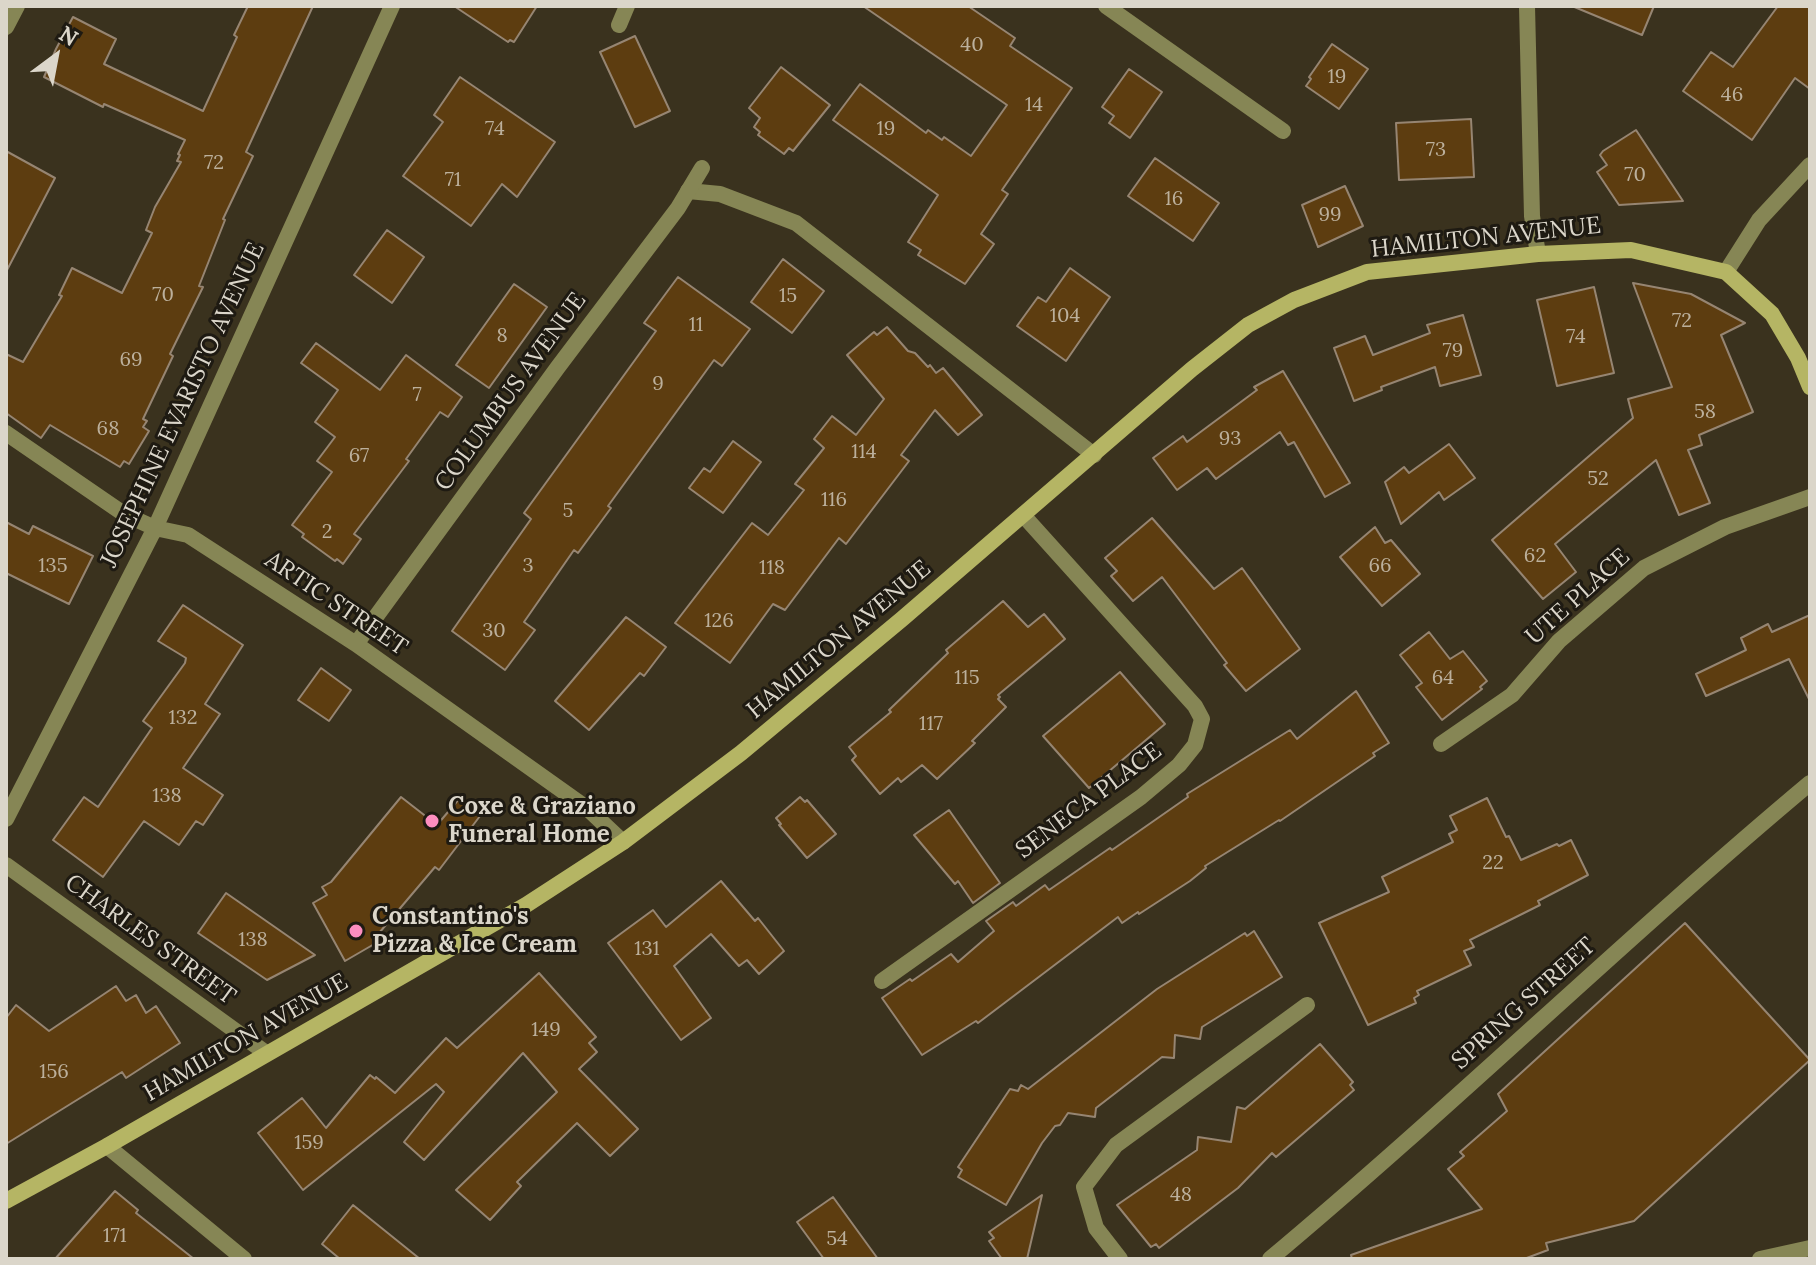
<!DOCTYPE html>
<html>
<head>
<meta charset="utf-8">
<style>
  body { margin:0 }
  #map { position:relative; width:1816px; height:1265px; overflow:hidden; background:#3a321e; font-family:Lora,serif }
  canvas { display:block }
  .frame { position:absolute; inset:0; border:8px solid #dbd6ca; pointer-events:none }
  .north { position:absolute; left:16px; top:16px; width:80px; height:80px; -webkit-text-stroke:6px #1e1a12; paint-order:stroke; rotate:32deg; font-size:22px; font-weight:700; line-height:32px; text-align:center; color:#dbd6ca }
  .north::after { content:''; display:block; margin:auto; width:28px; height:36px; background:#dbd6ca; clip-path:polygon(50% 0,100% 100%,50% 72%,0 100%) }
</style>
</head>
<body>
<div id="map">
<canvas width="1816" height="1265"></canvas>
<div class="frame"></div>
<div class="north">N</div>
</div>
<script>
const ctx = document.querySelector('canvas').getContext('2d');
ctx.lineJoin = 'round';
function fillPath(path, color) { ctx.fillStyle = color; ctx.fill(path, 'evenodd'); }
function stroke(path, color, width, dash) { ctx.strokeStyle = color; ctx.lineWidth = width; ctx.lineCap = dash ? 'butt' : 'round'; ctx.setLineDash(dash || []); ctx.stroke(path); }
function write(font, color, halo, rows, align = 'center') {
  ctx.font = font + ' Lora,serif'; ctx.lineWidth = 6; ctx.setLineDash([]); ctx.textBaseline = 'middle'; ctx.strokeStyle = halo; ctx.fillStyle = color; for (const [text, x, y, turn = 0] of rows) {
    ctx.save(); ctx.translate(x, y); ctx.rotate((+turn || 0) * Math.PI / 180); ctx.textAlign = isNaN(turn) ? turn : align; if (halo) ctx.strokeText(text, 0, 0); ctx.fillText(text, 0, 0); ctx.restore();
  }
}
const building = new Path2D(`
  M248,6H313L246,152L253,156L223,219L225,220L199,286L203,287L170,354L173,356L143,419L147,421L143,427L149,431L129,464L124,461L120,467L50,425L41,438L6,413V354L23,362L62,296L59,295L72,268L122,293L152,233L146,230L155,207L181,162L177,161L180,155L178,154L185,140L104,104L103,107L44,77L56,49L73,17L116,39L104,64L203,111L237,37L234,35Z
  M454,6H537L514,42L510,40L508,42Z
  M863,6H968L1015,38L1010,46L1072,88L1002,190L1008,194L981,234L994,244L965,284L918,255L921,250L908,242L938,195L833,120L860,84L926,133L928,130L942,140L944,137L971,156L1007,105Z
  M1572,6H1654L1642,35Z
  M1778,6H1810V89L1795,78L1752,140L1683,91L1711,52L1733,67Z
  M635,36L670,111L635,127L600,52Z
  M1332,44L1368,69L1339,109L1306,86L1311,79L1309,77Z
  M781,67L830,105L793,151L789,148L784,154L758,135L760,132L754,127L760,118L749,108Z
  M1129,69L1162,92L1130,138L1109,123L1114,116L1102,107Z
  M460,77L555,142L517,197L502,184L471,226L403,176L443,122L434,115Z
  M1471,119L1474,177L1399,180L1396,123Z
  M1636,130L1683,201L1619,205L1597,172L1607,165L1600,155L1603,151Z
  M6,151L55,178L6,272Z
  M1155,158L1219,203L1193,241L1128,196Z
  M1345,186L1363,226L1318,247L1302,205Z
  M387,230L424,257L392,303L354,275Z
  M783,259L824,291L792,333L751,302Z
  M1070,268L1110,297L1066,361L1017,326L1038,297L1046,302Z
  M678,277L750,329L722,366L714,360L608,506L611,508L578,553L574,550L524,622L535,630L505,670L452,631L531,519L524,513L656,331L644,323Z
  M1633,283L1691,294L1745,323L1721,335L1753,412L1699,435L1702,445L1688,450L1710,503L1679,515L1656,460L1555,544L1576,572L1543,599L1492,540L1633,418L1628,399L1672,387Z
  M514,284L547,307L489,388L456,365Z
  M1594,287L1614,373L1557,386L1537,300Z
  M1463,315L1481,375L1440,386L1435,367L1381,387L1382,390L1354,401L1334,348L1365,336L1373,355L1430,333L1427,325Z
  M887,327L908,351L915,353L928,367L930,365L936,373L943,368L982,415L958,435L935,410L901,455L909,461L846,544L839,538L785,610L773,604L730,663L675,623L752,523L768,535L804,490L795,484L824,448L814,439L832,416L856,435L884,399L847,355L874,332L877,335Z
  M316,343L380,390L406,355L462,397L448,417L440,412L406,459L409,461L354,534L361,539L343,564L337,559L335,561L302,537L304,534L292,525L332,472L317,461L335,437L315,422L338,390L301,363Z
  M1283,371L1350,483L1325,497L1294,442L1288,445L1280,432L1216,479L1207,468L1177,490L1153,458L1183,436L1187,442L1257,390L1254,387Z
  M733,441L761,462L723,513L689,488L704,468L710,472Z
  M1449,444L1475,478L1444,500L1439,492L1401,524L1385,482L1404,467L1409,473Z
  M1152,518L1214,589L1242,568L1300,649L1246,691L1224,665L1227,663L1162,577L1133,601L1111,576L1117,571L1105,558Z
  M6,522L29,534L33,526L93,556L69,604L6,573Z
  M1375,527L1385,543L1391,540L1420,574L1382,606L1340,557Z
  M1003,601L1028,627L1044,614L1065,639L998,695L1000,697L998,699L1006,707L972,741L975,743L937,779L922,765L901,782L898,778L880,794L852,760L856,756L849,747L891,712L889,710L948,653L946,650Z
  M183,605L243,645L205,704L220,714L183,768L223,795L203,825L196,821L179,845L144,821L103,877L53,840L84,797L98,807L152,728L143,721L185,663L186,658L158,641Z
  M1810,615V701L1789,659L1706,696L1696,674L1746,650L1741,638L1768,624L1772,632Z
  M626,617L666,647L644,676L640,673L589,730L555,701Z
  M1429,632L1450,659L1463,651L1487,681L1480,687L1482,689L1442,720L1416,687L1422,683L1400,655Z
  M321,668L351,690L329,721L298,700Z
  M1120,672L1165,724L1089,788L1043,736Z
  M1356,691L1389,743L1373,753L1375,756L1280,821L1279,820L1205,866L1206,868L1190,881L1139,914L1138,912L1122,923L1118,917L978,1023L976,1021L922,1055L882,998L910,979L912,981L951,954L958,962L994,931L986,921L1013,902L1016,906L1045,885L1049,890L1110,848L1112,850L1188,797L1187,794L1290,730L1297,739Z
  M401,797L437,825L459,799L480,816L439,870L435,867L374,939L376,943L345,961L313,903L327,895L322,887L331,882Z
  M800,797L805,802L807,800L836,834L807,858L779,825L781,824L776,818Z
  M1487,798L1506,837L1509,836L1521,860L1557,844L1559,846L1571,840L1588,875L1538,901L1540,905L1470,940L1474,947L1464,951L1471,965L1417,991L1419,995L1414,998L1416,1003L1368,1025L1319,923L1389,892L1382,877L1453,842L1449,834L1457,830L1450,816Z
  M949,810L1000,883L973,903L958,881L955,884L914,835Z
  M721,881L755,921L758,918L784,951L759,974L747,960L739,966L711,934L674,966L711,1018L681,1040L608,943L653,910L666,927Z
  M226,893L315,955L267,980L198,933Z
  M1685,923L1810,1060L1634,1221L1546,1243L1548,1250L1524,1259H1352L1351,1255L1482,1209L1448,1169L1464,1156L1460,1152L1507,1111L1498,1094Z
  M1254,931L1282,977L1202,1027L1200,1039L1175,1035L1174,1058L1162,1057L1096,1108L1095,1117L1068,1113L1060,1125L1055,1126L1042,1143L1006,1205L958,1177L962,1170L958,1167L1010,1089L1018,1091L1021,1085L1028,1089L1157,989L1245,933L1247,936Z
  M539,973L596,1037L589,1043L597,1052L579,1069L638,1129L610,1156L577,1123L517,1182L521,1186L490,1220L456,1190L557,1092L523,1053L424,1160L404,1142L444,1092L436,1084L303,1190L258,1133L302,1098L326,1128L370,1075L375,1079L376,1077L395,1093L446,1038L457,1048Z
  M116,986L126,1001L136,995L146,1013L156,1006L180,1043L126,1078L122,1072L6,1144V1018L16,1005L49,1031Z
  M1320,1044L1353,1082L1350,1085L1354,1090L1276,1157L1272,1153L1238,1188L1159,1248L1156,1244L1151,1247L1117,1205L1197,1150L1198,1137L1231,1142L1237,1107L1245,1109Z
  M115,1191L138,1210L136,1213L194,1259H55Z
  M1042,1195L1027,1259H1002L989,1241L994,1238L989,1232Z
  M833,1197L878,1259H824L797,1222Z
  M353,1205L420,1259H340L322,1244Z`);
const lane = new Path2D(`
  M688,191L720,194L796,223L1094,455
  M1120,1259L1096,1228L1084,1187L1116,1145L1307,1005`);
const street = new Path2D(`
  M1106,6L1283,131
  M1527,6L1532,216L1538,254
  M619,25L627,6
  M6,27L17,6
  M1726,272L1759,220L1810,165
  M6,433L124,514L155,528L188,535L356,644L588,809L623,842
  M356,644L558,367L678,208L702,168
  M1441,744L1512,695L1559,641L1644,568L1725,527L1810,497
  M6,819L155,528L392,6
  M6,865L266,1053
  M882,981L1141,797L1179,765L1195,745L1202,719L1195,706L1023,515
  M107,1146L244,1259
  M1270,1259C1454,1105 1626,937 1810,783
  M1760,1259L1810,1248`);
const secondary = new Path2D(`
  M6,1201L107,1146L526,905L623,842L741,753L902,619L1192,369L1248,325L1294,300L1367,272L1538,254L1631,250L1726,272L1772,314L1798,358L1810,387`);
const markers = [
  [432,821,8,"#fd8ebf"],
  [356,931,8,"#fd8ebf"]
];
const numberNames = [
  ["40",972,45],
  ["19",1337,77],
  ["46",1732,95],
  ["14",1034,105],
  ["74",495,129],
  ["19",886,129],
  ["73",1436,150],
  ["72",214,163],
  ["70",1635,175],
  ["71",453,180],
  ["16",1174,199],
  ["99",1330,215],
  ["70",163,295],
  ["15",788,296],
  ["104",1065,316],
  ["72",1682,321],
  ["11",696,325],
  ["8",502,336],
  ["74",1576,337],
  ["79",1453,351],
  ["69",131,360],
  ["9",658,384],
  ["7",417,395],
  ["58",1705,412],
  ["68",108,429],
  ["93",1230,439],
  ["114",864,452],
  ["67",359,456],
  ["52",1598,479],
  ["116",834,500],
  ["5",568,511],
  ["2",327,532],
  ["62",1535,556],
  ["135",53,566],
  ["3",528,566],
  ["66",1380,566],
  ["118",772,568],
  ["126",719,621],
  ["30",494,631],
  ["115",967,678],
  ["64",1443,678],
  ["132",183,718],
  ["117",931,724],
  ["138",167,796],
  ["22",1493,863],
  ["138",253,940],
  ["131",647,949],
  ["149",546,1030],
  ["156",54,1072],
  ["159",309,1143],
  ["48",1181,1195],
  ["171",115,1236],
  ["54",837,1239]
];
const streetNames = [
  ["HAMILTON AVENUE",1486,238,-6],
  ["COLUMBUS AVENUE",511,392,-54],
  ["JOSEPHINE EVARISTO AVENUE",183,405,-65],
  ["UTE PLACE",1578,597,-42],
  ["ARTIC STREET",336,604,34],
  ["HAMILTON AVENUE",839,640,-40],
  ["SENECA PLACE",1089,801,-37],
  ["CHARLES STREET",150,940,36],
  ["SPRING STREET",1524,1004,-42],
  ["HAMILTON AVENUE",246,1038,-30]
];
const poiNames = [
  ["Coxe & Graziano",448,807],
  ["Funeral Home",448,835],
  ["Constantino's",372,917],
  ["Pizza & Ice Cream",372,945]
];
fillPath(building, '#5d3d10');
stroke(building, '#968572', 2);
stroke(lane, '#868655', 16);
stroke(street, '#868655', 16);
stroke(secondary, '#b5b564', 16);
for (const [x, y, r, color] of markers) { const dot = new Path2D(); dot.arc(x, y, r, 0, 2 * Math.PI); ctx.fillStyle = color; ctx.fill(dot); stroke(dot, '#1e1a12', 3); }
write('20px', '#bcb09c', null, numberNames);
write('24px', '#dbd6ca', '#1e1a12', streetNames);
write('bold 24px', '#dbd6ca', '#1e1a12', poiNames, 'left');
</script>
</body>
</html>
